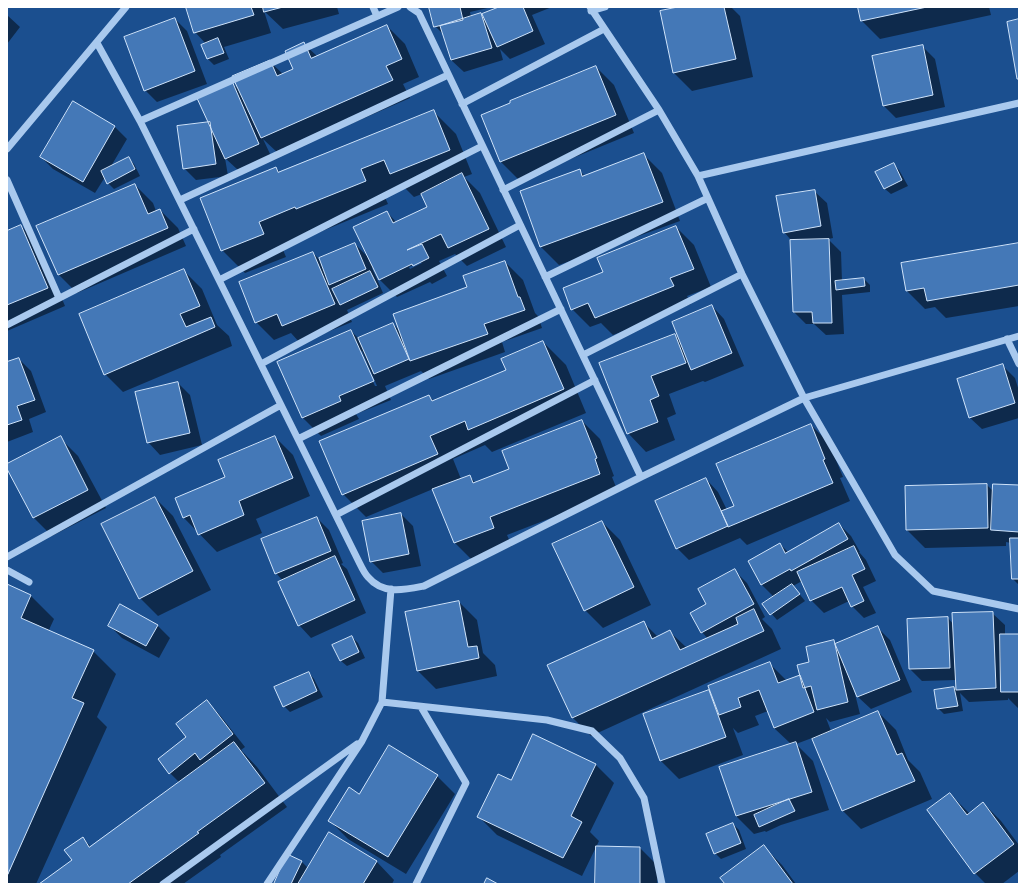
<!DOCTYPE html>
<html>
<head>
<meta charset="utf-8">
<style>
  body { margin:0 }
  #map { position:relative; width:1026px; height:891px; overflow:hidden; background:#1b4f8f; font-family:Quicksand,sans-serif }
  canvas { display:block }
  .frame { position:absolute; inset:0; border:8px solid #fff; pointer-events:none }
</style>
</head>
<body>
<div id="map">
<canvas width="1026" height="891"></canvas>
<div class="frame"></div>
</div>
<script>
const ctx = document.querySelector('canvas').getContext('2d');
ctx.lineJoin = 'round';
function fillPath(path, color) { ctx.fillStyle = color; ctx.fill(path, 'evenodd'); }
function stroke(path, color, width, dash) { ctx.strokeStyle = color; ctx.lineWidth = width; ctx.lineCap = dash ? 'butt' : 'round'; ctx.setLineDash(dash || []); ctx.stroke(path); }
const shadow = new Path2D(`
  M187,7H337L339,14L283,29L264,11L271,33L224,47L229,59L214,65L208,59L206,44L195,32Z
  M430,7H492L470,12L471,17L481,14L485,19L501,7H552L532,15L545,44L510,59L500,49L503,60L464,72L451,60L444,35L435,26Z
  M683,7H731L740,16L753,77L692,91L674,73Z
  M859,7H989L991,15L880,39L862,21Z
  M7,15L20,27L7,44Z
  M175,19L187,31L207,84L157,102L145,90Z
  M387,26L405,44L419,77L403,84L410,98L280,155L263,139L271,156L238,170L225,158L228,176L196,180L184,168L231,82L239,90L269,61L283,74L294,69L304,44L317,56Z
  M923,47L935,59L945,107L896,118L884,106Z
  M596,67L614,85L634,133L519,180L501,162L482,116Z
  M433,111L456,134L472,174L464,177L480,193L506,247L467,266L455,254L439,261L447,276L432,284L430,282L397,297L379,279L374,267L372,268L383,293L347,310L352,322L300,343L291,333L274,340L256,322L313,253L319,259L355,244L369,258L387,212L397,223L428,208L422,194L414,197L402,185L383,193L388,204L320,232L281,245L286,257L245,273L222,250L276,168L280,172ZM420,262L422,263L410,269L409,267Z
  M115,127L127,139L110,168L128,158L134,164L140,176L114,189L108,183L105,177L95,193L53,169L41,157Z
  M644,155L662,173L680,221L559,265L541,247L579,170L585,176Z
  M893,164L899,170L908,186L891,194L885,189Z
  M135,185L153,203L156,211L160,210L178,228L186,246L77,293L59,275L38,226Z
  M814,191L827,203L833,238L828,239L841,252L842,281L864,279L870,285V292L842,295L844,334L826,335L814,324H806L794,312L791,240L784,232Z
  M21,226L39,244L65,306L7,331V232Z
  M676,227L694,245L711,287L687,296L691,304L613,335L601,323L590,327L572,309Z
  M1019,244V306L946,318L935,307L925,309L907,291Z
  M505,262L523,280L535,313L538,316L542,328L502,342L505,352L429,379L421,371L385,386L391,400L356,414L359,419L321,436L303,418L279,362L351,331L359,339L393,324L401,332L468,288ZM359,351H362L377,386H375Z
  M184,271L202,289L217,325L229,336L232,346L123,392L105,374Z
  M712,306L724,319L744,366L705,382L703,381L669,394L676,414L667,418L675,440L646,452L628,433L601,364L675,335L681,341Z
  M543,342L566,365L586,413L492,452L485,445L453,459L461,479L469,476L476,483L510,469L582,421L600,439L614,476L612,477L618,492L507,535L512,546L473,561L455,543L433,489L366,517L343,494L429,396L435,402L507,371Z
  M19,359L31,371L46,412L29,419L33,432L7,442V363Z
  M1003,366L1015,378L1019,391V418L982,429L969,417Z
  M178,383L190,395L202,445L160,455L148,442Z
  M811,425L829,443L843,477L840,478L850,501L747,545L740,538L689,560L677,548L706,479L718,492L727,510L735,506Z
  M275,437L293,455L310,496L256,519L262,533L217,552L184,518L176,499L227,477Z
  M60,438L78,456L106,508L52,536L34,518L7,467V465Z
  M987,485L993,491L1019,486V585L1013,579L1011,543L1006,542V546L925,548L907,530Z
  M155,498L173,516L211,590L158,616L140,598Z
  M401,514L413,526L421,566L383,573L371,561Z
  M317,518L329,530L343,563L341,564L347,569L366,613L311,638L299,625L283,581L276,573Z
  M602,522L620,540L651,605L603,628L585,610Z
  M839,524L851,536L860,552H859L866,560L876,581L863,587L876,613L864,618L852,606L849,601L824,613L811,600L802,581L793,586L805,601L777,620L764,605L774,597L762,585L749,561L780,544L788,552Z
  M734,570L747,583L765,617L762,619L772,629L781,649L591,736L573,718L549,665L643,622L658,637L670,632L687,648L708,639L702,632L708,605Z
  M7,585L31,596L54,619L48,632L93,651L116,674L97,717L107,727L36,884H7Z
  M459,602L477,620L483,653L495,665L497,676L436,689L418,671L406,613Z
  M992,613L1005,625V635H1019V709L1008,698V700L969,702L960,693L963,711L944,714L938,708L954,688L957,690L956,680L922,681L910,669L948,618L954,625Z
  M157,625L170,638L159,658L122,638L110,626Z
  M878,628L890,640L912,692L871,709L858,697L855,690H854L860,714L830,722L826,718L831,731L878,712L896,730L908,760L920,772L932,799L861,829L843,811L812,738L796,744L813,761L829,810L781,825L766,832L765,831L754,834L736,816L721,768L791,744L774,728L768,711L755,716L759,725L738,733L733,728L743,755L679,779L661,761L644,715L711,691L769,663L787,681L799,677L810,662L833,641L836,644Z
  M352,637L358,643L365,658L347,666L341,661Z
  M309,673L314,679L323,697L290,712L284,706Z
  M207,702L219,714L245,747L241,750L257,767L287,807L220,855L221,857L183,884H40L73,860L83,838L91,847L180,783L170,773Z
  M534,735L596,765L614,783L590,832L599,841L582,876L497,835L479,817L511,782Z
  M437,776L455,794L406,874L348,839L330,821L360,795Z
  M950,794L970,814L983,803L1001,821L1019,845V871L1002,884H986L975,873Z
  M733,824L739,830L746,849L721,859L715,853Z
  M329,834L377,862L394,880L392,884H276L301,861L307,867L304,873L306,874Z
  M764,847L782,865L796,884H726Z
  M640,848L658,866L657,884H596Z`);
const building = new Path2D(`
  M186,7H251L254,15L194,33Z
  M263,7H283L264,12Z
  M429,7H460L463,20L434,27Z
  M499,7H523L533,31L497,47L482,14Z
  M678,7H724L736,59L673,73L660,11Z
  M858,7H927L861,21Z
  M481,13L492,48L451,60L440,26Z
  M175,18L195,71L144,91L124,37Z
  M1019,19V79H1017L1007,22Z
  M387,25L402,59L386,66L393,80L261,138L232,76L270,60L277,76L293,69L285,51L304,42L311,58Z
  M218,38L224,53L207,59L201,45Z
  M923,45L933,95L883,106L872,56Z
  M596,66L616,115L500,162L481,115L510,103V101Z
  M232,81L259,144L225,159L196,96Z
  M73,101L115,126L83,182L40,157Z
  M434,110L450,150L390,174L384,160L361,169L366,181L296,209L295,207L259,222L264,234L221,251L200,198L276,167L278,172Z
  M210,122L216,164L183,169L177,126Z
  M644,153L663,202L540,247L520,191L580,169L582,176Z
  M129,157L135,169L107,184L101,171Z
  M894,163L902,180L884,189L875,172Z
  M462,173L489,229L448,248L441,234L407,250L422,244L429,258L413,266L412,264L379,280L353,227L387,211L393,223L427,207L421,194Z
  M135,184L148,214L160,209L168,228L58,275L36,226Z
  M815,190L821,226L783,233L776,196Z
  M21,225L48,288L7,305V231Z
  M676,226L694,269L670,278L674,286L595,318L588,303L571,310L563,288L603,272L597,258Z
  M829,239L832,323H813L812,312H793L790,240Z
  M355,243L366,269L329,285L319,258Z
  M1019,243V285L927,301L924,288L906,291L901,263Z
  M313,252L335,304L282,326L277,314L255,323L239,282Z
  M505,261L518,297H520L525,310L484,324L488,334L410,361L393,314L467,287L463,276Z
  M184,269L200,306L180,314L186,327L211,317L215,327L104,375L79,314Z
  M370,271L378,287L340,305L332,289Z
  M864,278L865,286L836,290L835,281Z
  M712,305L732,353L691,370L672,322Z
  M393,323L409,359L374,374L358,338Z
  M351,330L374,381L339,396L341,401L302,418L277,362Z
  M675,334L686,363L651,376L659,396L650,400L658,422L627,434L599,363Z
  M543,341L564,389L468,430L465,421L430,436L438,454L342,495L319,441L429,395L432,401L506,370L501,359Z
  M19,358L35,400L17,406L22,420L7,425V362Z
  M1003,364L1015,403L969,418L957,379Z
  M178,382L190,433L147,443L135,392Z
  M582,420L597,458L595,459L600,474L490,517L494,528L454,543L432,489L470,475L473,483L509,469L502,451Z
  M811,424L825,459L823,460L833,483L728,527L721,511L734,506L716,464Z
  M61,436L88,490L33,518L7,469V464Z
  M275,436L293,478L239,501L244,515L198,535L190,515L183,518L175,498L225,477L218,460Z
  M706,478L728,526L676,549L655,501Z
  M987,484L988,528L906,530L905,486Z
  M993,484L1019,485V532L991,530Z
  M155,497L193,571L139,599L101,524Z
  M401,513L409,554L370,562L362,521Z
  M317,517L331,551L275,574L261,539Z
  M602,521L634,587L584,611L552,544Z
  M839,523L848,539L791,571L790,569L761,585L748,561L780,543L785,553Z
  M1010,538H1019V579H1012Z
  M854,546L865,569L852,575L864,601L851,607L842,587L810,601L797,572Z
  M335,556L355,600L298,626L278,582Z
  M735,569L754,604L701,633L690,613L706,604L698,589Z
  M7,584L31,595L21,618L94,650L72,698L84,703L8,874Z
  M792,584L800,594L770,615L762,604Z
  M459,601L468,647L477,646L479,658L417,671L405,612Z
  M120,604L158,625L146,646L108,626Z
  M754,609L764,631L572,718L547,665L644,621L652,639L670,630L680,650L738,624L736,618Z
  M993,612L996,688L956,690L952,613Z
  M948,617L950,668L909,669L907,619Z
  M878,626L900,680L857,697L835,644Z
  M1000,634H1019V692H1001Z
  M352,636L359,652L340,661L332,645Z
  M834,640L848,702L817,710L811,686L803,688L797,665L809,662L806,647Z
  M770,662L778,683L800,675L814,712L774,728L759,690L738,698L741,707L719,715L708,686Z
  M309,672L317,691L283,707L274,687Z
  M954,687L958,706L937,709L934,690Z
  M709,690L726,737L660,761L643,714Z
  M207,700L233,734L200,760L195,753L169,774L158,759L186,737L176,724Z
  M878,711L897,755L902,753L915,781L842,811L812,739Z
  M533,734L596,764L571,816L582,822L563,858L477,817L498,774L511,780Z
  M234,742L265,783L197,832L199,833L128,884H39L72,860L64,850L83,837L89,847Z
  M796,742L812,792L736,816L719,767Z
  M389,745L438,775L388,857L328,821L349,787L359,794Z
  M950,793L967,815L983,802L1014,844L974,874L927,810Z
  M789,799L795,811L759,827L754,815Z
  M733,823L741,843L714,854L706,834Z
  M329,832L377,861L363,884H298Z
  M764,845L793,884H725L720,878Z
  M596,846L640,847V884H595Z
  M287,854L302,861L291,884H274Z
  M487,878L498,884H484Z`);
const minor = new Path2D(`
  M373,7L377,16
  M410,7L419,13L641,477L804,398L895,555L933,591L1019,609
  M590,7L659,110L698,176L742,274L804,398L1019,336
  M591,11L605,7
  M97,43L140,121L358,560C361,566 364,573 368,577C383,595 404,590 424,586L641,477
  M462,104L604,29
  M140,121L398,7
  M7,149L126,7
  M698,176L1019,103
  M7,180L59,298
  M503,190L659,110
  M180,200L448,75
  M545,277L708,198
  M219,280L482,146
  M7,325L194,229
  M1007,339L1019,364
  M583,355L742,274
  M261,364L520,225
  M298,439L561,309
  M336,515L595,380
  M7,557L281,405
  M7,570L29,582
  M382,702L547,720L592,731L620,758L644,798L662,884
  M163,884L357,744
  M267,884L362,741L382,702L391,589
  M416,884L466,783L421,707`);
fillPath(shadow, '#0007');
fillPath(building, '#4478b7');
stroke(building, '#cfe3fa', 1);
stroke(minor, '#a9c9ee', 7);
</script>
</body>
</html>
